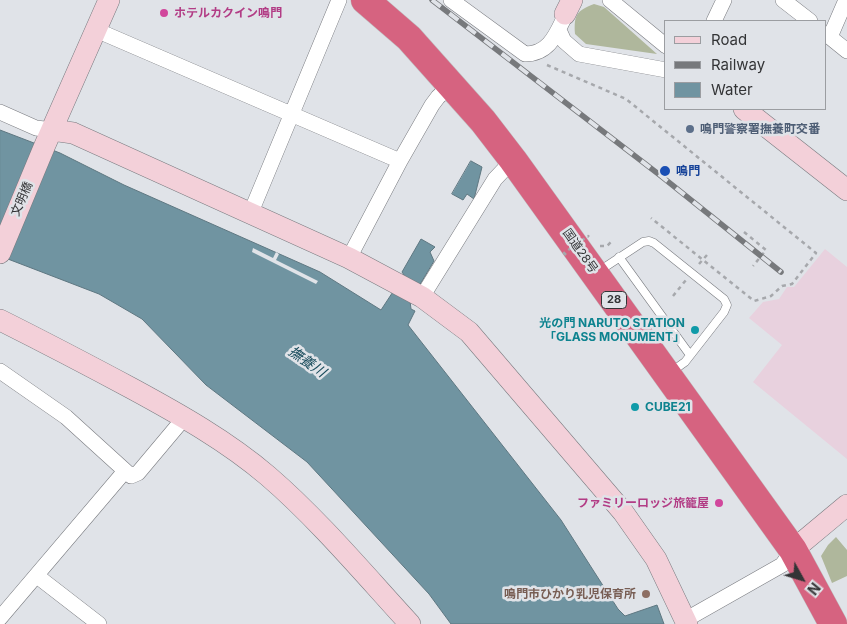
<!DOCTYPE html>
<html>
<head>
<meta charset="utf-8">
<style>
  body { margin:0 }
  #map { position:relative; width:847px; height:624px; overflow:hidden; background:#e0e3e8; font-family:Inter,sans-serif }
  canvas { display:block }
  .legend { position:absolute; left:664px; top:20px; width:162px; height:90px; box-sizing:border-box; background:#e0e3e8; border:1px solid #9b9da1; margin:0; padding:6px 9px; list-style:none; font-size:15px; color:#333436 }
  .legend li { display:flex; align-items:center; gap:10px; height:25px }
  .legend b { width:25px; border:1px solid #9b9da1 }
  .north { position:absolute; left:777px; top:554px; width:50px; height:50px; -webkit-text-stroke:4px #e0e3e8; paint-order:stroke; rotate:129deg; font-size:14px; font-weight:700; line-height:20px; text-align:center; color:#333436 }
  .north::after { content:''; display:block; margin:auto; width:18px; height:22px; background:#333436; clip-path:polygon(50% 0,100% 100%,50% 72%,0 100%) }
</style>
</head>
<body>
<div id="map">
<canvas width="847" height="624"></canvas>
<ul class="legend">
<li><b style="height:6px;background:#f3d0d9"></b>Road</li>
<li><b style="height:6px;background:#77797c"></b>Railway</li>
<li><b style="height:14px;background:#7094a1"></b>Water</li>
</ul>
<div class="north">N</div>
</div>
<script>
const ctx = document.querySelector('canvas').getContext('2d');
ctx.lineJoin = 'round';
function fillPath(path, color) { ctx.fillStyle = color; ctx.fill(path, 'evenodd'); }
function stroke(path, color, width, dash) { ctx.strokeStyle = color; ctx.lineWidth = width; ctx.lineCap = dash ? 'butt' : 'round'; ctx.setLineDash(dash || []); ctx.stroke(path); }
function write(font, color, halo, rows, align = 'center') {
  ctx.font = font + ' Inter,"Noto Sans JP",sans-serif'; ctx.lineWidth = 5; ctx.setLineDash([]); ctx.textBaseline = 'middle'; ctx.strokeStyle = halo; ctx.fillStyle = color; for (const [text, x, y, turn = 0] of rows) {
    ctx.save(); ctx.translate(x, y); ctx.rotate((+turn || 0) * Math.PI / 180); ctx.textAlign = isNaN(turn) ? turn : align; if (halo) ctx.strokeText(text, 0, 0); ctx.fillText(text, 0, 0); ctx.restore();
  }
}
const commercial = new Path2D(`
  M825,249L847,267V459L753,382L782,345L749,318L763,302L779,299L787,287H794Z`);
const green = new Path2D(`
  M594,4L604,7L657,54L586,44L575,34C574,15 576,11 594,4Z
  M836,537L847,550V576L832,583L821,556L828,545Z`);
const water = new Path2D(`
  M0,130L60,153L124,185L320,272L381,310L404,275L402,272L421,239L435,247L430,252L434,261L410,301L411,309L415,311L408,325L561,520L618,609L625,616L657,605L664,624H451L429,594L307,462L206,385L142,319L99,294L0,256Z
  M471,161L482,167L474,199L467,194L463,200L452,194Z`);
const pier = new Path2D(`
  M253,248L273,258L276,252L279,254L276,260L318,281L316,284L252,252Z`);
const path = new Path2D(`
  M547,65L626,99L816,253L792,284L782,286L771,296L754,301L651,218
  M744,232L766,250L753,266
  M600,246H607L612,241
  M699,264L707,255
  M673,296L686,280`);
const lane = new Path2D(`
  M619,257L690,355
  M599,271L643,242L649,241L654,243L724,299L727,305L724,312L685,362L671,372`);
const street = new Path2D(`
  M451,0L525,54C554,54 558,26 571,5
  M610,0L666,46
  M783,0L810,21
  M714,21L724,0
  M96,30L400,161
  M559,30L564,41L579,54L666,70
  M826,34L847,51
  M830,37L846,0
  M0,112L36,128L52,130
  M251,212L339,0
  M349,258L400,161L432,105L438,97L451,85
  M422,297L495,179L513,160
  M0,371L66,417L131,476L138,473L185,417
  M37,576L99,624
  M0,618L125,471
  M685,620L782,565L793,550`);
const secondary = new Path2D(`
  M565,14L572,0
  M744,109L847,190
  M52,130L73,133L349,258L422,297L469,332L623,512L656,559L687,624
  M0,253L45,145L109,0
  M0,320C44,342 88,365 131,388C179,414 227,441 268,476C318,519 365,575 410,624
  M793,550L847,505`);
const highway = new Path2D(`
  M365,0L409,38L483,121L513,160L793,550L833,624`);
const rail = new Path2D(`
  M432,0L661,176L781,272`);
const pathBridge = new Path2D(`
  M566,255L564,253L588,236L589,237`);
const markers = [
  [164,13,5,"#d1479c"],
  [690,129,5,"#5c6f8a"],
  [665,171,6,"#1a4fb4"],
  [695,330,5,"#0f9aa8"],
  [635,407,5,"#0f9aa8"],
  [719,503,5,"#d1479c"],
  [646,594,5,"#8d6e63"]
];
const shields = [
  [614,300,25]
];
const shieldNames = [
  ["28",614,300]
];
const hotelNames = [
  ["ホテルカクイン鳴門",174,13],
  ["ファミリーロッジ旅籠屋",709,503,"right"]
];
const serviceNames = [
  ["鳴門警察署撫養町交番",700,129]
];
const transitNames = [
  ["鳴門",676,171]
];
const streetNames = [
  ["文明橋",22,199,-67],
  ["国道28号",580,251,55]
];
const cultureNames = [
  ["光の門 NARUTO STATION",685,323],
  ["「GLASS MONUMENT」",685,337],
  ["CUBE21",645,407,"left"]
];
const educationNames = [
  ["鳴門市ひかり乳児保育所",636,594]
];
const waterNames = [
  ["撫養川",307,362,35]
];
fillPath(commercial, '#e8d1de');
fillPath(green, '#afb79c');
fillPath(water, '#7094a1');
stroke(water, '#5e7781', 1);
fillPath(pier, '#e0e3e8');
stroke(lane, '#787a7f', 9);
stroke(street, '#787a7f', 16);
stroke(secondary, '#787a7f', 22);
stroke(highway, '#bebebf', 29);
stroke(path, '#a6a8ac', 2.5, [4, 4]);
stroke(lane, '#fff', 8);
stroke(street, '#fff', 15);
stroke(secondary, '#f3d0d9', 21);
stroke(highway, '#d66380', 28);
stroke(rail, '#77797c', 5.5);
stroke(rail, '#e0e3e8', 4, [11]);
stroke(pathBridge, '#a6a8ac', 2.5, [4, 4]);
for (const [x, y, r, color] of markers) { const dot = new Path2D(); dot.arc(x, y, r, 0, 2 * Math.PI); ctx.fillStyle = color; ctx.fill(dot); stroke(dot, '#e0e3e8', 2); }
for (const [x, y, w] of shields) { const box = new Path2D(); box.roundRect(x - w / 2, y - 8.5, w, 17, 4); ctx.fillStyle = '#e0e3e8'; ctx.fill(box); stroke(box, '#333436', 1); }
write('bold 11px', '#333436', null, shieldNames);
write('bold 12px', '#b23c85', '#e0e3e8', hotelNames, 'left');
write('bold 12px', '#4e5e75', '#e0e3e8', serviceNames, 'left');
write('bold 12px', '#164399', '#e0e3e8', transitNames, 'left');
write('12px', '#333436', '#e0e3e8', streetNames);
write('bold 12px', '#0d838f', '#e0e3e8', cultureNames, 'right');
write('bold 12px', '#785e54', '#e0e3e8', educationNames, 'right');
write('italic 14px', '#194c5c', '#e0e3e8', waterNames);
</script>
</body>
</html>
